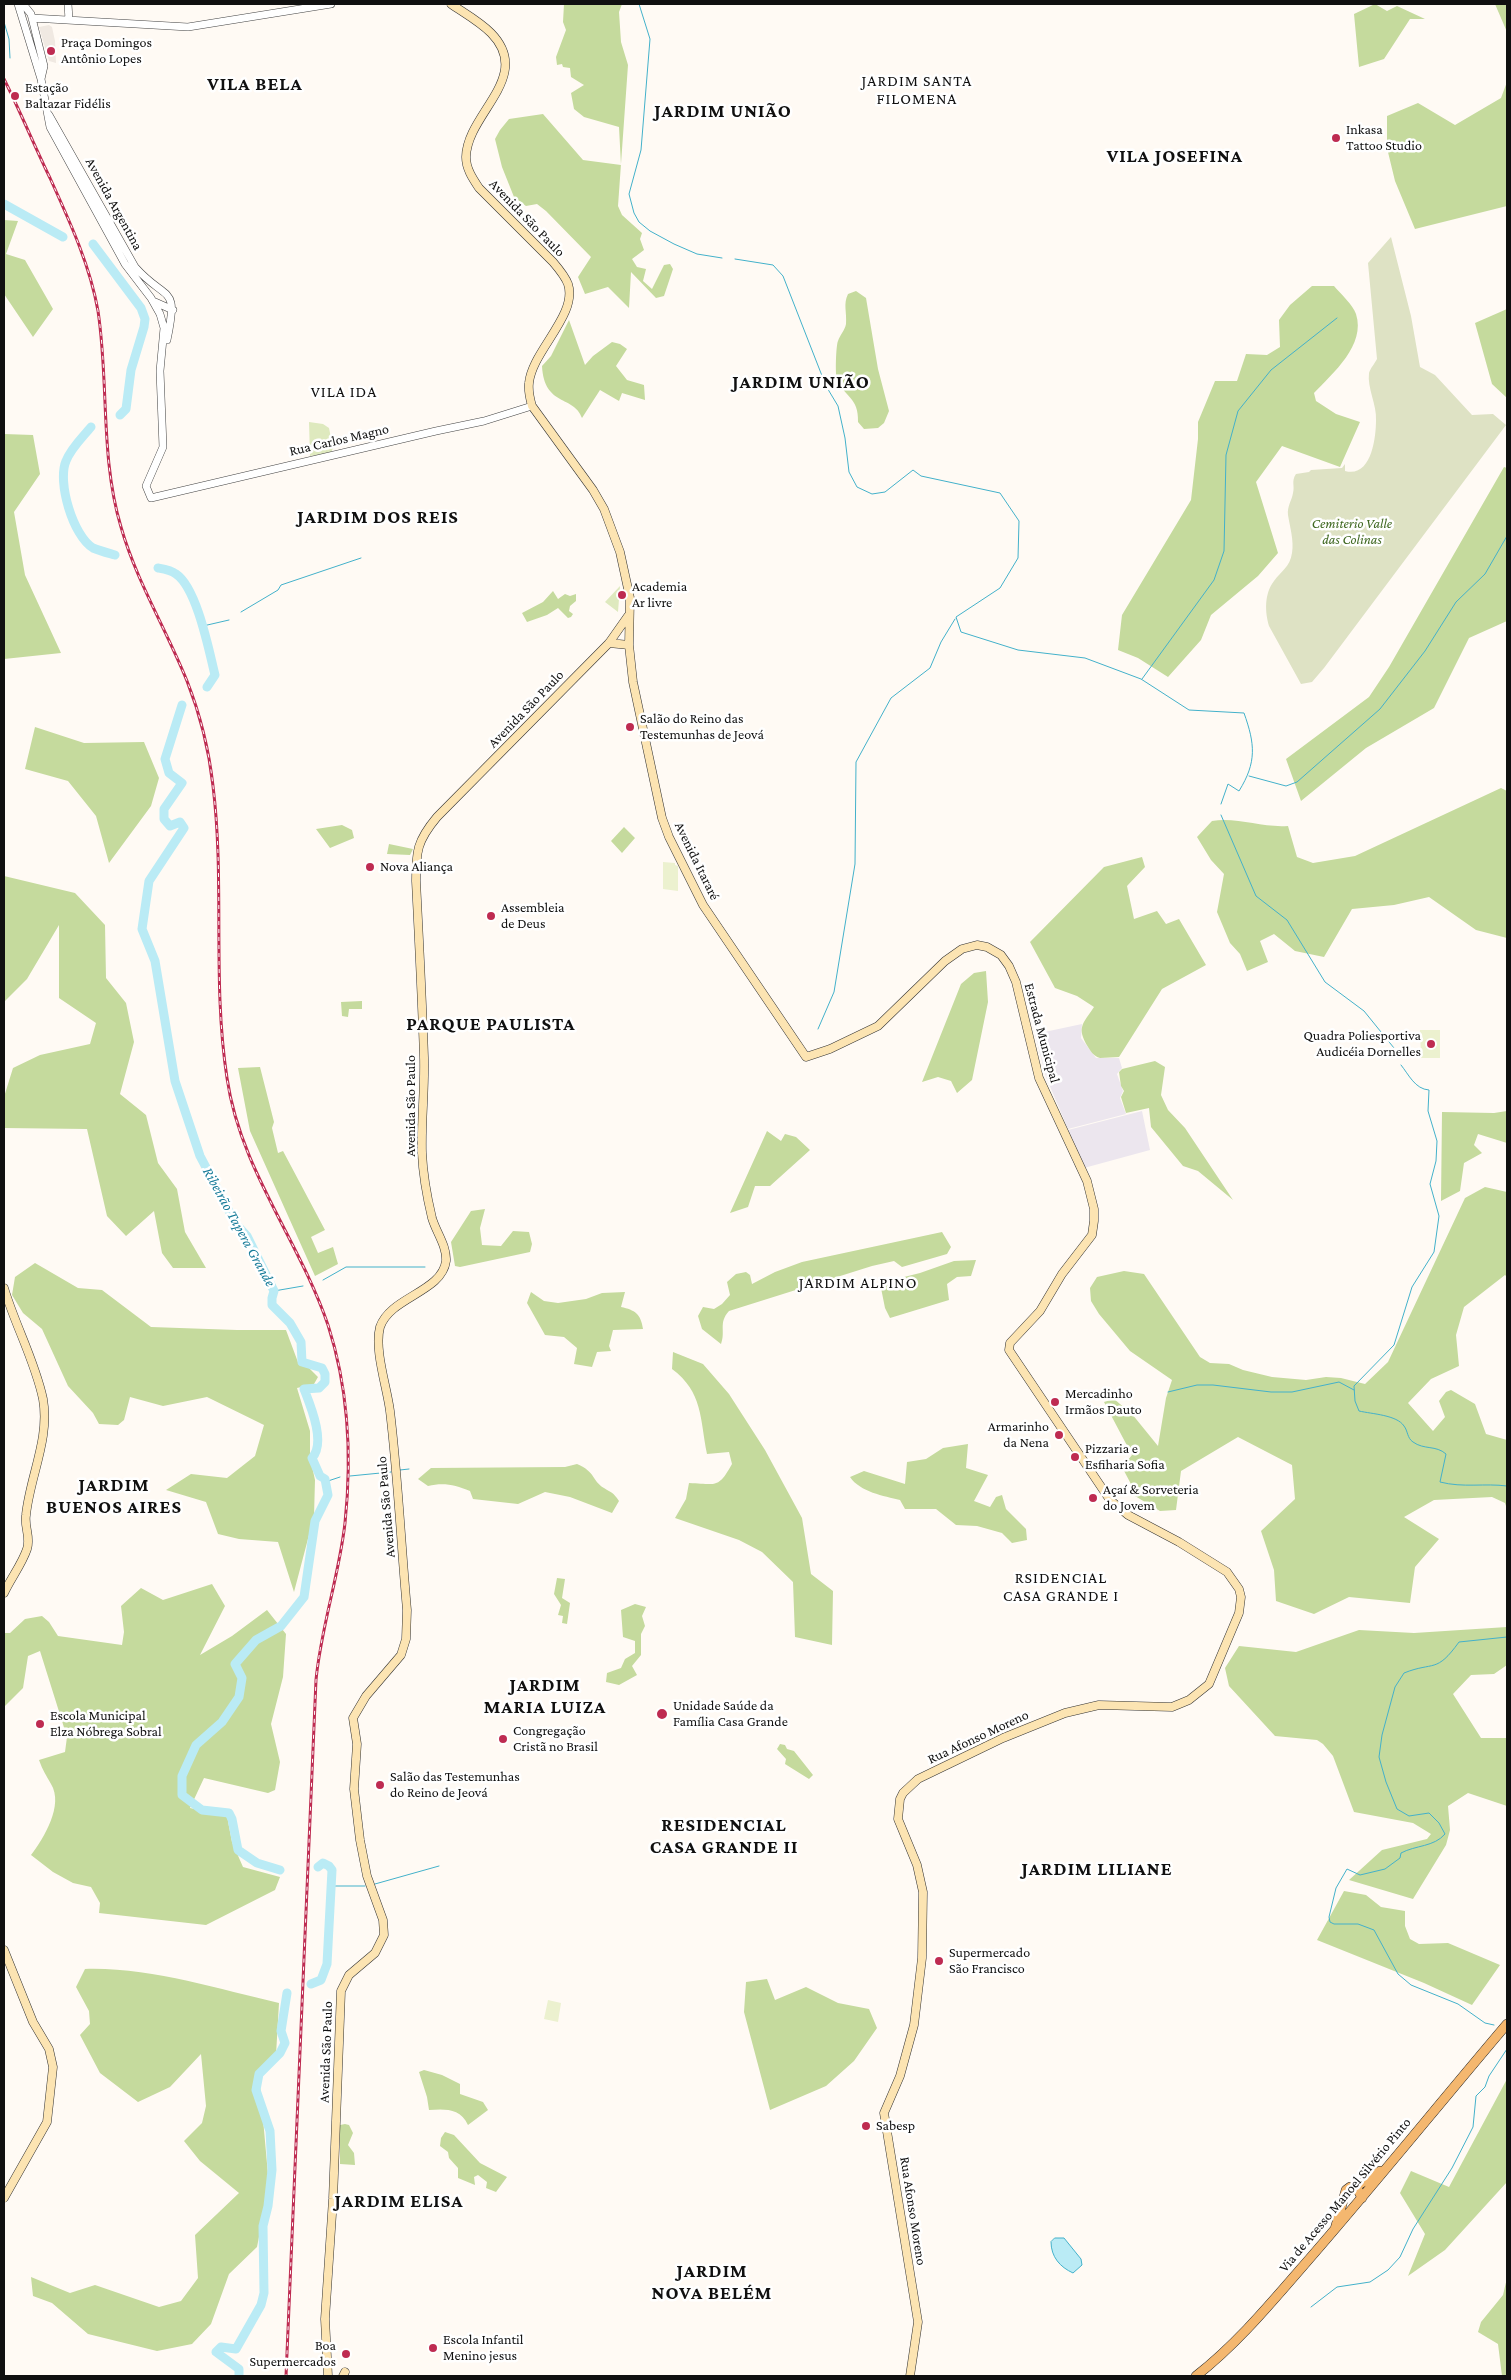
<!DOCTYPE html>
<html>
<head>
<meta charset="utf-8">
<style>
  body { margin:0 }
  #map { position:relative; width:1511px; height:2380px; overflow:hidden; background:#fffaf4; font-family:"Crimson Pro",serif }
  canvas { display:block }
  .frame { position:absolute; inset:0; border:5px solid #101010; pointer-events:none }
</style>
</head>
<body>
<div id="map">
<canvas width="1511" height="2380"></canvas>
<div class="frame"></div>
</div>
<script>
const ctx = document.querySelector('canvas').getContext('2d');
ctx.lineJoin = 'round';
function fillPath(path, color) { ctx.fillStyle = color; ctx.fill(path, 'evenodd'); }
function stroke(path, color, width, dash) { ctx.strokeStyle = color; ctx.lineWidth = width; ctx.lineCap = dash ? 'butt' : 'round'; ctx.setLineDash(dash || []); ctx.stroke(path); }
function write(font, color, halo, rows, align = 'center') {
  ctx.font = font + ' "Crimson Pro",serif'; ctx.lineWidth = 5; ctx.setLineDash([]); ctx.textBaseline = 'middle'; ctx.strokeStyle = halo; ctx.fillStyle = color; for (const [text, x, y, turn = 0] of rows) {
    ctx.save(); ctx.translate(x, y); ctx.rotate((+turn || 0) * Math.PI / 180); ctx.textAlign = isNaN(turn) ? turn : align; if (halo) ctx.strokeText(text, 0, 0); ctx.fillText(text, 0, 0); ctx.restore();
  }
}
const industrial = new Path2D(`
  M1082,1024L1081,1038L1096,1058H1119L1122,1068L1117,1074L1123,1091L1120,1098L1126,1114L1068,1129L1046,1077L1035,1034Z
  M1142,1111L1150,1150L1084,1168L1068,1130Z`);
const green = new Path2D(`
  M309,422L323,424L329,428L333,448L331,453L310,456Z
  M620,586L618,612L605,602Z`);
const forest = new Path2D(`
  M564,4H622L619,12L621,42L628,65L618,206L622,215L642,233L640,239L644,250L632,259L637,267L646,269L643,281L652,289L664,265L670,264L673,269L664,296L656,298L631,272L629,308L608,287L585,294L578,277L591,257L546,211L537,204L526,206L514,197L502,167L495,139L500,130L509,119L543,114L583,160L621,165L619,127L584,117L574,109L571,93L584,85L571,77L570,68L563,67L562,64L557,65L556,57L566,30L563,22Z
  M1375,4L1387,11L1397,6L1425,19H1410L1384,59L1359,67L1354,14Z
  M1495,4H1507V32Z
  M1507,82V206L1415,229L1395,181L1387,148V116L1418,103L1455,125L1501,98Z
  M4,220L18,221L6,254L25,260L53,309L33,337L4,294Z
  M1312,286H1334C1341,294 1353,305 1356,314C1366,345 1333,373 1314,393L1316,401L1336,414L1360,422L1340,467L1282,446L1256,482L1278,553L1258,576L1211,615L1201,640L1168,677L1138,658L1118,650L1122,615L1191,500L1198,439V422L1215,381H1237L1246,354L1267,355L1280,347L1279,320L1290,305Z
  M856,291L866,298L878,369L889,411L884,423L878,428L864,429L858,422C859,397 844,397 837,379C835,375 836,345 838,341C840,335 845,330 846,324C847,312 843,304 848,294Z
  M1507,309V398L1492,384L1475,323Z
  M569,320L585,365L593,356L612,342L620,344L627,349L616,366L627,380L644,385L645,400L622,393L619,401L600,390L582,418C574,395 544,407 542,366L551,356Z
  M4,434L33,435L40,474L14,512L25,575L61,653L4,659Z
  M1504,467L1507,468V621L1469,638L1434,708L1366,748L1301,801L1286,759L1369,697L1389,667Z
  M553,591L558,599L565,594L570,596L576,594V601L570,606L569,611L573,614L571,617L568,618L558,608L547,615L527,622L522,613L543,602Z
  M35,727L84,743L144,742L159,778L151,806L109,863L96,816L68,781L25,769Z
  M1501,788L1507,791V938L1476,930L1429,897L1394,905L1352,909L1324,957L1295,951L1274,934L1260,941L1268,962L1247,971L1240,954L1230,943L1217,912L1224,874L1211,860L1197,837L1212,821C1238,817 1262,828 1288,826L1297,857L1313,863L1355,856Z
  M342,825L352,830L354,838L330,848L316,829Z
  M624,827L635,838L622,853L611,841Z
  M389,844L413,849L410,855L387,854Z
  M1142,857L1145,867L1127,886L1134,919L1157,911L1166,924L1179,919L1206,965L1162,989L1119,1057L1100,1058C1094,1056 1091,1052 1088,1047C1076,1027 1083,1024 1094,1007L1077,996L1055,988L1030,942L1104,867Z
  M4,876L75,893L105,925L106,978L126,1003L134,1042L120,1094L146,1115L158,1163L177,1189L185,1232L206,1268H173L162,1253L154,1211L126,1236L107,1216L87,1129L4,1128V1097L13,1068L40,1055L90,1044L96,1023L59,998V925L27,979L4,1002Z
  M986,971L988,1002L972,1080L957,1093L951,1081L938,1077L922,1082L961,984L974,973Z
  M362,1001V1009H349L348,1017L342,1016L341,1002Z
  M1155,1061L1165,1067L1161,1095L1168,1110L1185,1128L1233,1200L1198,1171L1183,1166L1151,1127L1149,1108L1126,1113L1121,1097L1124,1091L1121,1086L1119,1072L1122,1069Z
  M260,1067L274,1122L272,1128L278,1153L283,1151L325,1230L311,1237L318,1253L333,1247L338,1264L315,1276L250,1131L238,1068Z
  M1507,1111V1143L1478,1134L1474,1145L1482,1153L1464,1163L1460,1191L1441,1201L1442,1112L1494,1113Z
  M767,1131L781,1141L785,1134L796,1137L810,1150L770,1186H755L748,1207L730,1213Z
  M1485,1187L1507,1192V1277L1505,1275L1464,1307L1456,1335L1459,1366L1431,1379L1408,1403L1433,1431L1445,1417L1439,1401L1446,1392L1451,1390L1475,1404L1486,1434L1507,1440V1509L1505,1503L1492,1497L1434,1500L1404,1517L1439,1539L1415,1567L1410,1603L1349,1597L1314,1614L1276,1601L1274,1570L1261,1531L1295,1499L1292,1465L1238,1437L1181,1471L1176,1510L1160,1511L1130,1493L1132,1486L1122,1467L1132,1455L1104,1402L1114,1399L1132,1414L1158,1446L1166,1398L1172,1380L1130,1351L1099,1314L1091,1301L1090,1288L1097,1277L1124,1271L1144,1274L1200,1357L1210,1363L1229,1364L1243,1370L1272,1377L1306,1380L1326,1377L1341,1378L1365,1384L1388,1362L1465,1198Z
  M485,1209L480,1228L482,1245L501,1246L513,1231L529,1232L532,1244L530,1252L460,1267L455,1266L451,1242L471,1211Z
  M942,1232L951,1247L947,1254L902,1267L894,1261L872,1266L729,1311C718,1323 726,1331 721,1344L702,1329L698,1316L703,1307L714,1309L722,1304L730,1295L727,1282L736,1274L746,1272L750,1275L752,1284L775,1272L802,1262Z
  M976,1260L971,1276L957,1277L947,1284L949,1300L890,1318L885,1308L880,1283L920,1273L954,1261Z
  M35,1263L78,1288L102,1290L151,1327L237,1330H286L299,1365L308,1367L318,1377L314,1384L297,1388L310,1431V1457L315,1480L314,1516L294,1592L278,1542L239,1539L218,1534L206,1502L166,1490L191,1474L227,1478L255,1456L264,1425L207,1397L163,1406L130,1397L124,1420L118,1425L99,1424L93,1413L68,1386L42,1329L23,1313L12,1295L15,1277Z
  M531,1292L544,1301L558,1303L586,1299L602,1293L625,1292L621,1307C635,1310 641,1314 643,1329L613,1330L609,1346L611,1351L597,1352L592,1367L574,1364L577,1348L564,1337L545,1335L527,1303Z
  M673,1352L703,1364L729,1394L765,1450L802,1518L811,1574L833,1591L832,1645L795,1637L793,1582L762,1552L739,1540L675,1518L686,1499L689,1483C717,1484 718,1489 732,1464L729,1452L707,1454C700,1419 703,1392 672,1369Z
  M968,1444L966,1468L988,1475L974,1501L990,1507L996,1497L1002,1495L1006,1509L1026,1529L1027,1540L1012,1543L1002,1533L977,1526L956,1525L936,1509H905L900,1500C884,1496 860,1492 850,1477L864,1471L905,1484L907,1462L926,1459L943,1448Z
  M577,1464C596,1472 592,1481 604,1488C612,1493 613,1492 619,1501L612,1513L570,1497L545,1492L518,1504L473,1499L470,1491C455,1485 444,1482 428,1486L418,1479L431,1468L565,1467Z
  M557,1578L565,1579L562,1598L570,1603L567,1624L562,1623L563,1616L558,1615L561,1605L554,1594Z
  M212,1584L225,1606L200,1655L232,1636L267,1610L286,1634L283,1677L271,1724L280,1762L275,1790L268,1793L204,1778L190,1808L227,1816L232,1842L243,1867L280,1877L275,1890L206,1925L99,1913L100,1903L91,1887L73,1883L53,1872L31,1855C44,1838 64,1805 51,1784C46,1775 43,1771 39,1760L65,1752L67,1737L40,1651L28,1656L23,1688L4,1707V1633H10L25,1619L42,1616L49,1622L58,1636L122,1645L124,1632L121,1606L141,1588L163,1600Z
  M635,1604L646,1607L642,1616L645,1626L641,1634V1655L632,1666L637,1675L619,1685L606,1682L607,1673L621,1668L625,1659L635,1653V1641L623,1637L621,1610Z
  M1507,1627V1665L1494,1674L1471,1675L1453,1694L1481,1738H1507V1806L1468,1793L1448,1806L1450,1830L1446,1845L1413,1899L1349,1880L1382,1850L1427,1839L1431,1834L1413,1823L1354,1812L1333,1756L1323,1744L1317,1740L1275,1736L1229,1686L1225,1668L1239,1646L1296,1652L1359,1630L1414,1633Z
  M780,1744L785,1745L787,1749L794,1751L813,1775L809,1779L785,1764L786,1759L777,1749Z
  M1344,1891L1366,1895L1381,1907L1405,1911V1926L1410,1939L1419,1944L1448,1943L1500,1965L1472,2005L1424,1983L1317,1940Z
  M85,1969C150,1967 217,1989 279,2003L276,2055L259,2074L269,2186L257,2247L229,2274L211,2324L192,2344L157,2351L88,2334L52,2303L33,2296L31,2277L70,2293L95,2285L159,2307L181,2301L198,2278L195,2235L239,2193L200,2161L184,2141L202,2123L206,2106L201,2054L170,2087L138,2102L100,2073L80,2035L90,2024L89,2011L76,1987Z
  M767,1979L775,2000L806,1987L838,2003L869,2009L877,2028L854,2061L826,2086L770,2110L744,2012L746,1982Z
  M424,2070L442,2075L460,2084V2094L483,2102L488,2110L468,2125C460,2108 445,2109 429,2110L427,2097L419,2072Z
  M1507,2079V2182L1445,2250L1408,2276L1425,2234L1400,2193L1411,2171L1449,2187Z
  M345,2124L349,2125L353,2133L348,2145L354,2153L355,2165L340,2164V2125Z
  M445,2132L454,2135L480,2163L507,2177L496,2192L486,2188L487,2182L478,2175L474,2177L475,2185L458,2178V2168L449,2158L448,2152L440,2146L441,2138Z
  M1507,2278V2376H1502L1498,2344L1478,2332L1481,2322L1503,2295Z`);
const cemetery = new Path2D(`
  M1391,237L1411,316L1420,367L1435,375L1472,415L1493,414L1506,425L1324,668L1312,682L1301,684L1269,626C1265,612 1264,594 1274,581C1281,571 1290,567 1292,553C1294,540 1290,528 1288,515C1287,506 1292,500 1293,493C1295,486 1291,481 1296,474L1309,472L1311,470L1342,468L1345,464V471C1371,478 1376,439 1376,420C1377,405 1367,388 1369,373C1370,369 1375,363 1377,359L1368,263Z`);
const pitch = new Path2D(`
  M663,862L675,863V865L678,866V891L663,889Z
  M1420,1030H1440V1058H1421Z
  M548,2000L561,2003L558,2022L544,2019Z`);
const plaza = new Path2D(`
  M49,25L52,27L55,41L56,63L49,61L39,27Z`);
const water = new Path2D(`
  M1055,2238H1064L1081,2259L1082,2265L1073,2273C1060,2267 1051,2257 1051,2242Z`);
const stream = new Path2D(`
  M639,4L650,39L641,150L629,194L634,213L639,222L650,231L674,244L697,254L722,258
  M4,22L9,39L10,58
  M735,259L773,265L783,276L826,386L838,406L845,438L849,472L857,487L872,494L885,492L913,470L921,476L1000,493L1019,521L1018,558L1000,588L956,617L961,632L1018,650L1085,658L1141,679L1189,710L1244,713C1255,744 1257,762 1239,791L1228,784L1221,804
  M241,612L278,590L281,585L361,558
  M203,626L229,620
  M1142,679L1214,580L1224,551L1226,455L1238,411L1271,370L1337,318
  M1249,776L1286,786L1297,782L1380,709L1425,651L1456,602L1485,574L1507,536
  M1221,815L1256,896L1287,920L1325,982L1364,1011L1394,1048
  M818,1029L834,992L855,864L856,762L891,698L930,668L941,642L955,619
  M1401,1065C1409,1075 1415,1089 1429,1090L1428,1111L1437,1141L1436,1161L1430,1184L1439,1216L1434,1252L1412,1287L1394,1345L1354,1386L1355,1401L1359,1411C1372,1414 1397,1415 1404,1426C1408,1431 1407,1438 1413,1442C1424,1450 1436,1445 1446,1454L1440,1482C1463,1488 1485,1483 1507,1486
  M323,1280L346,1267H425
  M274,1291L303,1286
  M1168,1392L1197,1385H1213L1271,1392H1292L1339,1382L1354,1390
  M400,1470L409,1469
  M350,1476L391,1472
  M325,1482L340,1477
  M375,1884L439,1866
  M332,1886H365
  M1494,2025L1485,2023L1458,2004L1411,1985L1398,1974L1374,1930L1358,1924H1334L1330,1922L1329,1917L1336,1888L1347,1869L1360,1875L1385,1869L1400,1858L1401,1853C1416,1845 1434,1847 1445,1834L1439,1823L1429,1813L1409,1816L1397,1809L1386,1782L1379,1757L1382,1735L1395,1687L1404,1673C1434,1661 1436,1674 1459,1642L1507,1637
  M1311,2307L1337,2287L1370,2282L1388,2270L1400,2257L1413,2229L1452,2168L1473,2127L1476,2096L1485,2087L1489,2076L1507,2049`);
const river = new Path2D(`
  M4,204L63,237
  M93,244L141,308L145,319L144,327L131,370L126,409L120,415
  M91,427C82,438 71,448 66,461C57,482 73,536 93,548C100,551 108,553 115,555
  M158,568C164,569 171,570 176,574C197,588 209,651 215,675L207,687
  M182,705L165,759L169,773L182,783L164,809V819L170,826L180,822L184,828L149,881L142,929L155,961L175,1081L200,1156L236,1224L247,1236L274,1291L272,1298V1305L290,1323L301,1342L302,1362L322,1368L325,1374V1382L319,1388L304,1389C311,1407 326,1443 312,1458L320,1476L325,1479L328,1495L315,1521L304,1597L281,1626L256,1640L235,1664L242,1678L239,1697L222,1722L196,1745L182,1776V1795L202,1810L229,1813L232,1819L238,1850L257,1863L280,1870
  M311,1984L321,1980L327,1964L332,1870L329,1866L323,1863L318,1867
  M239,2376V2369L216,2352L221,2347L236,2349L261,2305L264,2293L263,2226L268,2206L272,2170L270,2131L256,2090L259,2074L280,2053L285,2043L281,2031L287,1993`);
const tertiary = new Path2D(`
  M18,4L41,79L50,127L125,264L151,298L160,314L164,328L160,371L163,447L146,486L151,498L436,431L484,421L532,406
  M23,4L31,14L44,66L41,79
  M68,4L69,20
  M32,18L188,27L331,4
  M49,115L135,267C167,303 179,283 167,340
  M155,302L173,310`);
const secondary = new Path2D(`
  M451,4C464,13 479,21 491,33C534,77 467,113 466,157C466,169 473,179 479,188L553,262C559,269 565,276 568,284C578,315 532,351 529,383C528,391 530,399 532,406L593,490L604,509L620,552L630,598L629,645L633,682L662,818L669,837L703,905L806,1057L830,1049L878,1026L945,961L962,949L977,945L987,947L1001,955L1009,966L1016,982L1039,1078L1087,1181L1094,1209V1221L1092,1235L1062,1274L1040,1311L1010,1343L1009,1350L1110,1500L1128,1515L1179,1542L1227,1572L1239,1589L1241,1597L1239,1613L1209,1684L1189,1700L1172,1707L1099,1705L1065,1713L1003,1738L918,1779L903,1793L900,1799L898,1819L917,1865L923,1892L922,1958L914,2025L900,2076L884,2113L918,2322L910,2376
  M609,643L629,645
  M4,1288C15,1325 35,1361 43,1399C50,1439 30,1476 26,1515C24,1527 31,1537 27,1549C22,1564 11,1578 4,1593
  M4,1950L33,2022L49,2049L53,2067L47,2122L4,2198
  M328,2376L325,2319L333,2199L341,1991L349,1975L375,1953L384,1935L383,1920L367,1876L360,1840L354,1789L357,1744L353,1718L366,1696L401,1655L406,1639L407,1610C401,1544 398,1477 390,1411C387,1387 374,1350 380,1327C390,1297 442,1292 446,1261C447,1246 436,1232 432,1218C427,1197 423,1175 422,1153C421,1121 425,1089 424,1057C422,998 419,939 416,881C416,851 417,841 437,817L609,643L628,616
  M343,2376L345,2372`);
const primary = new Path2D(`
  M1354,2188L1380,2171
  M1335,2229L1346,2190L1350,2187L1358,2190L1362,2198
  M1196,2376C1237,2344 1270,2304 1304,2265C1373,2186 1439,2104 1507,2024`);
const rail = new Path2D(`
  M4,79C20,111 34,145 50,178C69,220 90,265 98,311C109,383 100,457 121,527C136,580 166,629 187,681C200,714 209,750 213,786C225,883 212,981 227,1078C240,1169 299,1240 328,1325C349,1390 352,1456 345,1523C339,1576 321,1627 316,1680L286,2376`);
const markers = [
  [51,51,5,"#be2b51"],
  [15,96,5,"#be2b51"],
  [1336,138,5,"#be2b51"],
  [622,595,5,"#be2b51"],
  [630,727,5,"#be2b51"],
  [370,867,5,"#be2b51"],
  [491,916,5,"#be2b51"],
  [1431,1044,5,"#be2b51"],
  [1055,1402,5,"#be2b51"],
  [1059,1435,5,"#be2b51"],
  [1075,1457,5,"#be2b51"],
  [1093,1498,5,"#be2b51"],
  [662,1714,6,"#be2b51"],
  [40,1724,5,"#be2b51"],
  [503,1739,5,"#be2b51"],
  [380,1785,5,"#be2b51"],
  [939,1961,5,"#be2b51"],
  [866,2126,5,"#be2b51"],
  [433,2348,5,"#be2b51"],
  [346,2354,5,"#be2b51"]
];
const poiNames = [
  ["Praça Domingos",61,43],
  ["Antônio Lopes",61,59],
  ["Estação",25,88],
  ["Baltazar Fidélis",25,104],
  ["Inkasa",1346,130],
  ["Tattoo Studio",1346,146],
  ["Academia",632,587],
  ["Ar livre",632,603],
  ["Salão do Reino das",640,719],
  ["Testemunhas de Jeová",640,735],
  ["Nova Aliança",380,867],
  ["Assembleia",501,908],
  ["de Deus",501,924],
  ["Quadra Poliesportiva",1421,1036,"right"],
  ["Audicéia Dornelles",1421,1052,"right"],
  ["Mercadinho",1065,1394],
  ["Irmãos Dauto",1065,1410],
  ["Armarinho",1049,1427,"right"],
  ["da Nena",1049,1443,"right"],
  ["Pizzaria e",1085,1449],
  ["Esfiharia Sofia",1085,1465],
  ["Açaí & Sorveteria",1103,1490],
  ["do Jovem",1103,1506],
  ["Unidade Saúde da",673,1706],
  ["Família Casa Grande",673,1722],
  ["Escola Municipal",50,1716],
  ["Elza Nóbrega Sobral",50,1732],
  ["Congregação",513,1731],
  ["Cristã no Brasil",513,1747],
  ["Salão das Testemunhas",390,1777],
  ["do Reino de Jeová",390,1793],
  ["Supermercado",949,1953],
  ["São Francisco",949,1969],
  ["Sabesp",876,2126],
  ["Escola Infantil",443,2340],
  ["Menino jesus",443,2356],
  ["Boa",336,2346,"right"],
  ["Supermercados",336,2362,"right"]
];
const streetNames = [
  ["Avenida Argentina",114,204,61],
  ["Avenida São Paulo",527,218,46],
  ["Rua Carlos Magno",339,440,-13],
  ["Avenida São Paulo",526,709,-46],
  ["Avenida Itararé",697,861,64],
  ["Estrada Municipal",1042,1033,75],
  ["Avenida São Paulo",411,1106,-90],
  ["Avenida São Paulo",386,1507,-95],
  ["Rua Afonso Moreno",978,1737,-25],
  ["Avenida São Paulo",326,2052,-88],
  ["Via de Acesso Manoel Silvério Pinto",1345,2195,-50],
  ["Rua Afonso Moreno",913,2211,81]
];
const parkNames = [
  ["Cemiterio Valle",1352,524],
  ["das Colinas",1352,540]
];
const waterNames = [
  ["Ribeirão Tapera Grande",239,1227,61]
];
const quarterNames = [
  ["JARDIM SANTA",917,81],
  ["FILOMENA",917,99],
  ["VILA IDA",344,392],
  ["JARDIM ALPINO",858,1283],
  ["RSIDENCIAL",1061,1578],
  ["CASA GRANDE I",1061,1596]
];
const districtNames = [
  ["VILA BELA",255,84],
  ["JARDIM UNIÃO",723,111],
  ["VILA JOSEFINA",1175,156],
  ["JARDIM UNIÃO",801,382],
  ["JARDIM DOS REIS",378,517],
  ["PARQUE PAULISTA",491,1024],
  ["JARDIM",114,1485],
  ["BUENOS AIRES",114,1507],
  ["JARDIM",545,1685],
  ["MARIA LUIZA",545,1707],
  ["RESIDENCIAL",724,1825],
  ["CASA GRANDE II",724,1847],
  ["JARDIM LILIANE",1097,1869],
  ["JARDIM ELISA",399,2201],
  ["JARDIM",712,2271],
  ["NOVA BELÉM",712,2293]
];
fillPath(industrial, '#ece6ee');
fillPath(green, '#dee9be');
fillPath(forest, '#c5da9d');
fillPath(cemetery, '#dee2c4');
fillPath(pitch, '#ecf1cf');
fillPath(plaza, '#f0e9e2');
fillPath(water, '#baebf5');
stroke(water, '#43b1ca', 1);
stroke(stream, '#43b1ca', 1);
stroke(river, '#baebf5', 9);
stroke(tertiary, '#434343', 8);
stroke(secondary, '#323232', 9);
stroke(primary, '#212121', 10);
stroke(tertiary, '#fff', 7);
stroke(secondary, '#fce4b2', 8);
stroke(primary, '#f4b76f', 9);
stroke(rail, '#be2b51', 3);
stroke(rail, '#fff', 1, [4]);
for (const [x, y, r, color] of markers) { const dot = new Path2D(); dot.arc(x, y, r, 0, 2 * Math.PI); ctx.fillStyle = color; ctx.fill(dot); stroke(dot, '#fff', 2); }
write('14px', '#101010', '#fff', poiNames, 'left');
write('14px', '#101010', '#fff', streetNames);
write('italic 14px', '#3f6821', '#fff', parkNames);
write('italic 15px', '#1a7d9a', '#fff', waterNames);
ctx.letterSpacing = '1px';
write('16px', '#101010', '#fff', quarterNames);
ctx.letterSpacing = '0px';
ctx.letterSpacing = '1px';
write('bold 19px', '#101010', '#fff', districtNames);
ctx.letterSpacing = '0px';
</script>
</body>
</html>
